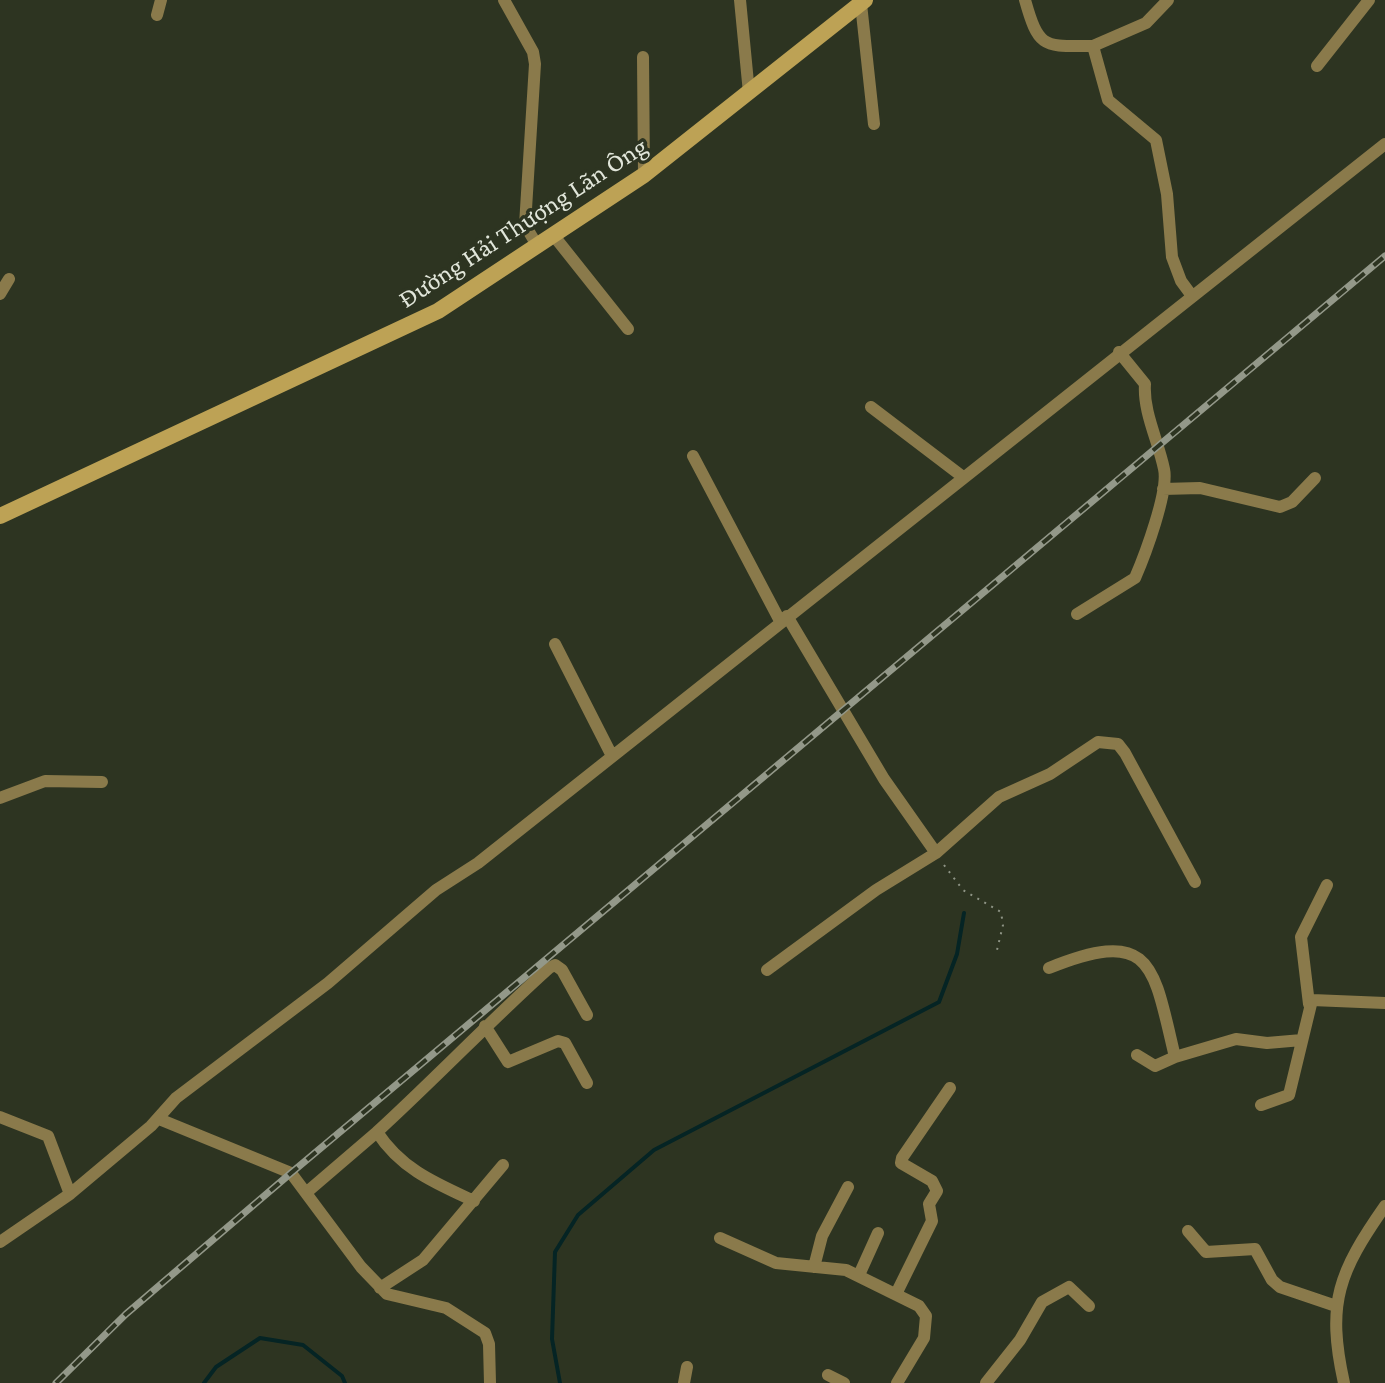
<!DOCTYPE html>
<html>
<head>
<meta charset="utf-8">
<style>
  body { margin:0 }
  canvas { display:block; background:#2d3421 }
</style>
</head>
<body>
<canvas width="1385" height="1383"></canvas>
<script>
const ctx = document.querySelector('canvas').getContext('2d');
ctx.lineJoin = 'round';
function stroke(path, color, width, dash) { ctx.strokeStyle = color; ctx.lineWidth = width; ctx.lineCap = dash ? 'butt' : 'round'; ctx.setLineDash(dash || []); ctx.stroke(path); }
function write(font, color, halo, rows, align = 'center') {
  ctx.font = font + ' "Crimson Pro",serif'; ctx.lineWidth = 7; ctx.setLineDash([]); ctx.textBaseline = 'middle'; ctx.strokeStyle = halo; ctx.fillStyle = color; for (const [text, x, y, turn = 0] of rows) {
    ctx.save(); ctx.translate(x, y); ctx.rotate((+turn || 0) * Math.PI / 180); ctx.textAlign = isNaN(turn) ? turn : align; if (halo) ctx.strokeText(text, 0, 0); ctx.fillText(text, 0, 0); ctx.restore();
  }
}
const stream = new Path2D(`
  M204,1383L216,1367L260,1338L303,1345L342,1376L345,1383
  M560,1383L552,1339L555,1252L578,1215L654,1150L939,1002L957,954L964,913`);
const path = new Path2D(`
  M944,865L963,890L1001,912L1003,925L997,950`);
const street = new Path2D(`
  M504,0L533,52L535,64L525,225L538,247
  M740,0L749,93
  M1025,0C1039,50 1044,46 1093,46
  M1168,0L1146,23L1093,46L1108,100L1156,140L1167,194L1172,257L1181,281L1192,296
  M861,4L874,124
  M157,15L161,0
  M643,57L644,175
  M1317,66L1369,0
  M554,236L628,329
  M0,294L9,279
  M871,407L963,477
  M693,456L780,621
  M1163,489L1200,488L1280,507L1292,502L1315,478
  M1077,614L1135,578C1145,555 1169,491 1164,469C1158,440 1143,412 1145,384L1119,352
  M787,616L884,779L936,853
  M555,644L612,756
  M0,798L45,781L102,782
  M1049,968C1153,926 1153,965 1175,1057L1155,1066L1137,1055
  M767,970L876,890L936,853L999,797L1050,774L1098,742L1118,744L1125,753L1195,882
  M1309,1004L1301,937L1327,885
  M485,1026L508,1062L558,1041L565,1043L587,1083
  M1175,1057L1236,1039L1267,1043L1302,1040
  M1261,1105L1289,1095L1312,1000L1385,1003
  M0,1117L48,1136L70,1194
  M159,1119L291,1173L361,1267L387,1294L446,1308L485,1333L489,1344L490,1383
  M377,1132C436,1078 490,1021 549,968L555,965L562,970L587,1015
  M307,1192L377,1132C401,1169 435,1183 474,1201
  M1188,1231L1206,1252L1255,1249L1272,1280L1280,1287L1336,1306
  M720,1238L776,1263L846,1270L919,1306L926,1316L924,1338L897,1383
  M0,1242L70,1194L151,1126L176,1098L328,983L436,890L478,863L1385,144
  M814,1267L822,1236L848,1187
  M859,1275L878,1233
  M380,1288L423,1260L503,1165
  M897,1292L932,1221L929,1204L937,1191L932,1181L901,1163L902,1158L950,1088
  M828,1375L844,1383
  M684,1383L687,1367
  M986,1383L1020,1340L1042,1302L1069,1287L1089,1306
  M1344,1383C1326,1302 1339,1272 1385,1206`);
const secondary = new Path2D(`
  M0,516L438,311L644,175L865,0`);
const rail = new Path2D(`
  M56,1383L126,1314L291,1173L1385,256`);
const streetNames = [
  ["Đường Hải Thượng Lãn Ông",523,223,-33]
];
stroke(stream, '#052424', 4);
stroke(path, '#8e9485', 2, [2, 6]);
stroke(street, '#8a7a4b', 12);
stroke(secondary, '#bda255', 16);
stroke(rail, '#939889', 7);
stroke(rail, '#2d3421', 4, [12]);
write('26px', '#e1e6da', '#2d3421', streetNames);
</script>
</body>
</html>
